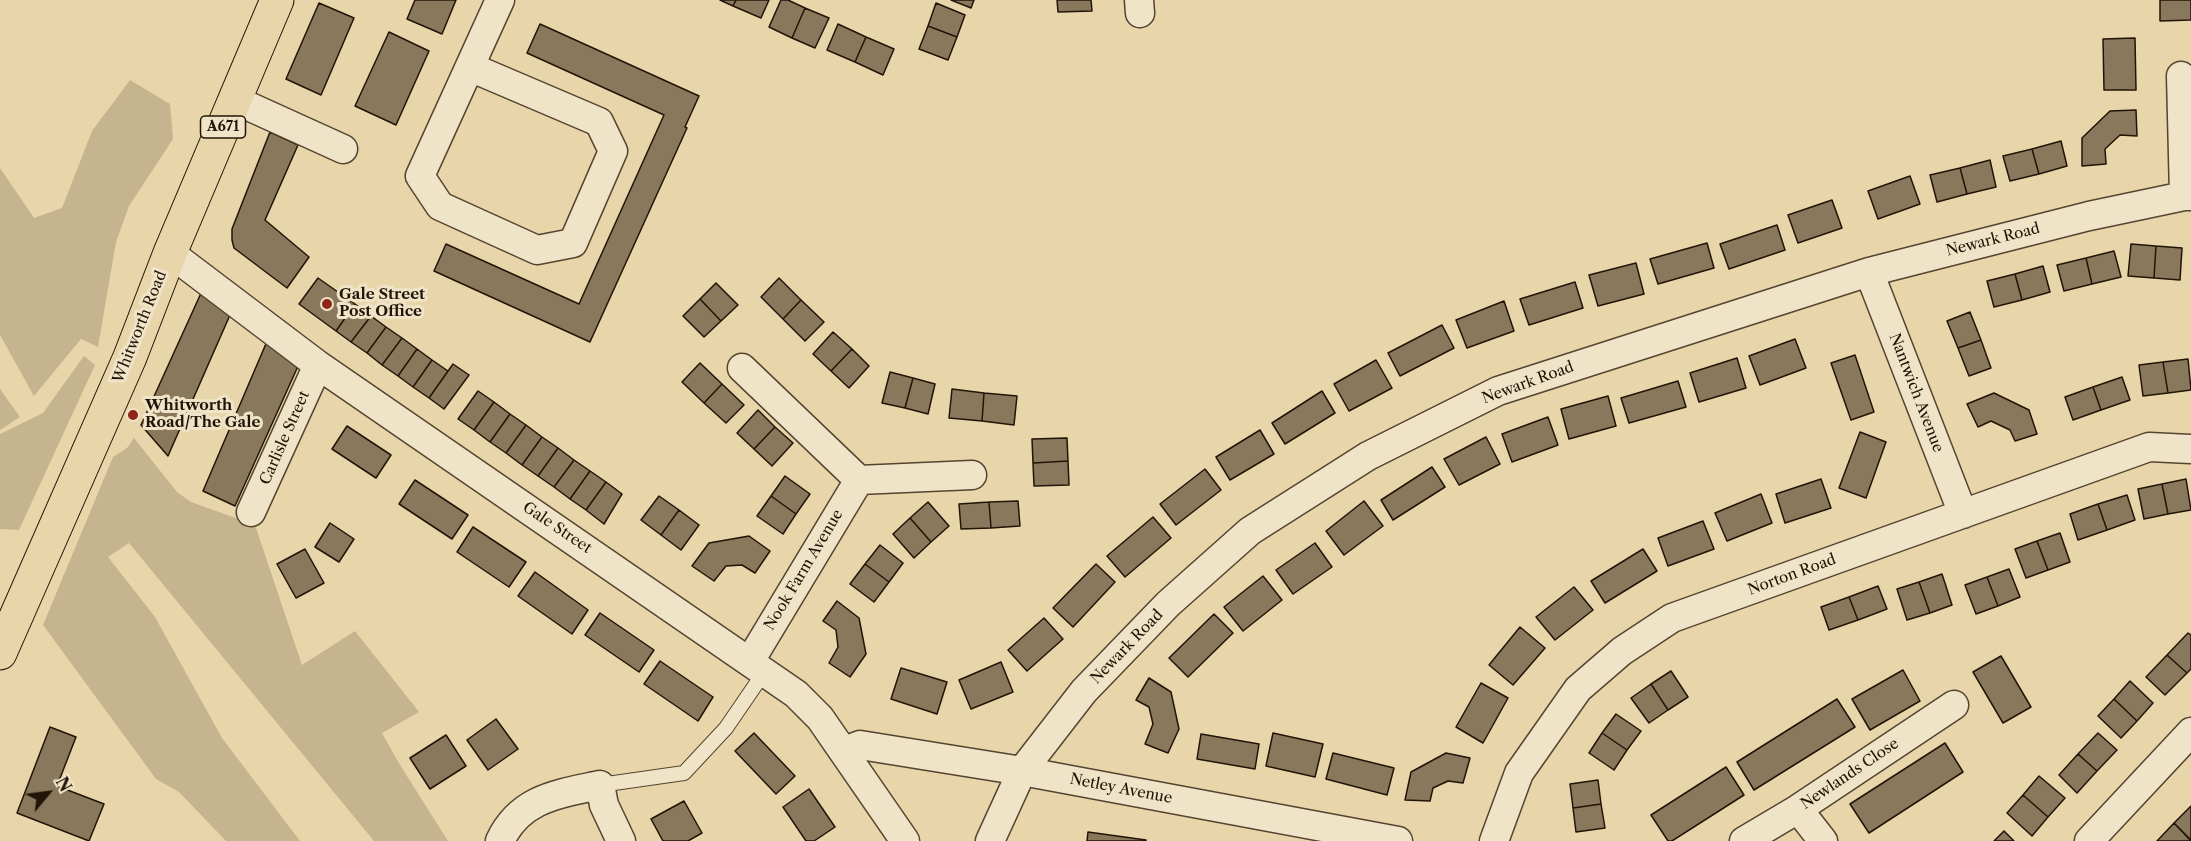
<!DOCTYPE html>
<html>
<head>
<meta charset="utf-8">
<style>
  body { margin:0 }
  #map { position:relative; width:2191px; height:841px; overflow:hidden; background:#e8d5aa; font-family:"Libre Caslon Text",serif }
  canvas { display:block }
  .north { position:absolute; left:18px; top:763px; width:60px; height:60px; -webkit-text-stroke:4px #f0e4c8; paint-order:stroke; rotate:61deg; font-size:16px; font-weight:700; line-height:24px; text-align:center; color:#221407 }
  .north::after { content:''; display:block; margin:auto; width:21px; height:27px; background:#221407; clip-path:polygon(50% 0,100% 100%,50% 72%,0 100%) }
</style>
</head>
<body>
<div id="map">
<canvas width="2191" height="841"></canvas>
<div class="north">N</div>
</div>
<script>
const ctx = document.querySelector('canvas').getContext('2d');
ctx.lineJoin = 'round';
function fillPath(path, color) { ctx.fillStyle = color; ctx.fill(path, 'evenodd'); }
function stroke(path, color, width, dash) { ctx.strokeStyle = color; ctx.lineWidth = width; ctx.lineCap = dash ? 'butt' : 'round'; ctx.setLineDash(dash || []); ctx.stroke(path); }
function write(font, color, halo, rows, align = 'center') {
  ctx.font = font + ' "Libre Caslon Text",serif'; ctx.lineWidth = 6; ctx.setLineDash([]); ctx.textBaseline = 'middle'; ctx.strokeStyle = halo; ctx.fillStyle = color; for (const [text, x, y, turn = 0] of rows) {
    ctx.save(); ctx.translate(x, y); ctx.rotate((+turn || 0) * Math.PI / 180); ctx.textAlign = isNaN(turn) ? turn : align; if (halo) ctx.strokeText(text, 0, 0); ctx.fillText(text, 0, 0); ctx.restore();
  }
}
const green = new Path2D(`
  M130,80L170,104L173,139L129,206L116,242L98,347L81,339L34,396L0,335V168L34,218L62,208L92,131Z
  M84,356L95,365L19,530L0,529V434L43,413Z
  M0,389L20,417L0,430Z
  M134,438L177,492L191,502L255,525L302,665L355,631L419,712L382,733L400,765L448,841H374L129,543L108,557L155,617L222,738L300,841H226L179,792L156,779L43,625L113,457L127,448Z`);
const building = new Path2D(`
  M415,0H456L442,34L407,19Z
  M720,0H736L733,6Z
  M736,0H769L761,18L733,6Z
  M781,0H788L805,8L792,38L769,27Z
  M951,0H974L971,8Z
  M1057,0H1091L1092,11L1058,12Z
  M2160,0H2191V20L2160,21Z
  M319,3L354,18L321,95L286,79Z
  M936,3L965,15L957,37L928,26Z
  M805,8L829,18L815,48L792,38Z
  M540,24L699,96L685,127L687,128L590,342L434,271L446,244L579,304L664,115L527,53Z
  M838,24L866,37L855,62L827,50Z
  M928,26L957,37L948,60L919,49Z
  M389,32L429,51L396,125L355,106Z
  M866,37L894,49L883,75L855,62Z
  M2135,38L2136,90H2104L2103,39Z
  M2136,110L2137,136L2120,135L2105,149L2106,164L2082,166V138L2110,111Z
  M270,132L298,145L265,220L309,257L287,288L234,248L232,240V229Z
  M2061,141L2067,166L2039,174L2032,149Z
  M2032,149L2039,174L2010,181L2003,156Z
  M1990,160L1996,187L1967,194L1960,168Z
  M1960,168L1967,194L1937,202L1930,175Z
  M1910,176L1920,204L1878,219L1868,191Z
  M1832,200L1842,228L1798,243L1788,215Z
  M1777,225L1785,250L1729,269L1720,244Z
  M1707,243L1714,268L1658,284L1650,259Z
  M2131,244L2156,246L2154,278L2128,276Z
  M2156,246L2182,248L2180,280L2154,278Z
  M2114,251L2121,277L2092,284L2086,258Z
  M2086,258L2092,284L2064,291L2057,265Z
  M1636,263L1644,294L1598,306L1589,275Z
  M2043,266L2050,292L2022,300L2015,274Z
  M2015,274L2022,300L1994,307L1987,281Z
  M318,278L355,304L336,331L299,304Z
  M779,278L801,300L783,319L761,297Z
  M1575,282L1583,308L1529,325L1520,299Z
  M716,283L738,305L721,321L700,299Z
  M202,291L230,315L168,456L141,425Z
  M700,299L721,321L704,337L683,316Z
  M801,300L824,322L805,341L783,319Z
  M1504,301L1514,331L1467,348L1456,320Z
  M355,304L371,316L351,342L336,331Z
  M1970,312L1981,340L1958,348L1947,321Z
  M371,316L386,327L367,353L351,342Z
  M1442,325L1454,348L1400,376L1388,353Z
  M386,327L402,338L382,365L367,353Z
  M833,332L852,349L831,371L813,354Z
  M402,338L417,349L398,376L382,365Z
  M268,339L299,364L235,506L203,491Z
  M1795,339L1806,368L1760,385L1749,356Z
  M1981,340L1991,368L1969,376L1958,348Z
  M417,349L432,360L413,387L398,376Z
  M852,349L869,366L849,388L831,371Z
  M1855,355L1874,412L1851,420L1831,363Z
  M1737,358L1746,388L1699,402L1690,373Z
  M2188,359L2191,390L2168,393L2163,362Z
  M432,360L448,371L429,398L413,387Z
  M1376,360L1392,388L1349,411L1334,384Z
  M2163,362L2168,393L2143,396L2139,365Z
  M700,363L722,384L704,403L682,382Z
  M453,364L469,375L444,409L429,398Z
  M890,372L913,378L905,408L882,403Z
  M2122,377L2130,400L2101,410L2093,387Z
  M913,378L935,384L928,414L905,408Z
  M1678,381L1686,407L1629,423L1621,398Z
  M722,384L744,405L726,423L704,403Z
  M2093,387L2101,410L2073,420L2065,397Z
  M952,389L984,393L982,421L949,418Z
  M478,391L494,402L474,430L458,419Z
  M1322,391L1335,413L1285,444L1272,423Z
  M984,393L1017,396L1014,425L982,421Z
  M1994,393L2029,410L2037,434L2015,441L2010,430L1991,421L1978,427L1967,404Z
  M1608,396L1616,426L1569,439L1561,409Z
  M494,402L510,414L490,442L474,430Z
  M758,410L775,427L754,449L737,433Z
  M510,414L526,425L506,453L490,442Z
  M1548,417L1558,445L1512,462L1502,434Z
  M526,425L542,437L522,465L506,453Z
  M347,426L391,455L376,478L332,449Z
  M775,427L793,443L772,466L754,449Z
  M1260,430L1274,454L1230,480L1216,457Z
  M1860,432L1886,442L1866,498L1839,488Z
  M542,437L558,448L538,476L522,465Z
  M1486,437L1500,464L1459,485L1444,459Z
  M1067,438L1068,461L1033,463L1032,439Z
  M558,448L574,460L554,487L538,476Z
  M574,460L590,471L570,499L554,487Z
  M1068,461L1069,485L1034,486L1033,463Z
  M1432,467L1445,487L1393,520L1381,500Z
  M1205,469L1221,490L1176,525L1160,504Z
  M590,471L606,482L586,510L570,499Z
  M785,476L810,494L796,514L771,496Z
  M1821,479L1831,508L1785,523L1776,494Z
  M2186,479L2191,510L2168,514L2162,484Z
  M415,480L468,515L452,539L399,504Z
  M606,482L622,494L604,524L586,510Z
  M2162,484L2168,514L2144,519L2138,489Z
  M1761,494L1772,523L1727,541L1715,513Z
  M2127,495L2135,520L2107,530L2098,504Z
  M659,496L679,510L661,535L641,520Z
  M771,496L796,514L783,534L757,516Z
  M1018,501L1020,526L991,528L989,502Z
  M1364,501L1383,526L1344,555L1326,531Z
  M928,502L949,526L931,542L910,518Z
  M989,502L991,528L961,529L959,504Z
  M2098,504L2107,530L2078,540L2070,514Z
  M679,510L699,525L681,550L661,535Z
  M1153,517L1171,538L1125,577L1107,556Z
  M910,518L931,542L914,558L893,534Z
  M1703,521L1714,549L1668,566L1658,538Z
  M330,523L354,539L339,562L315,547Z
  M473,527L526,562L509,587L457,552Z
  M2060,533L2070,562L2048,570L2037,541Z
  M749,536L770,551L755,573L742,565L726,566L714,581L692,566L709,543Z
  M2037,541L2048,570L2026,578L2015,549Z
  M1315,543L1332,567L1293,594L1276,570Z
  M880,545L903,563L889,582L865,564Z
  M305,549L324,583L296,598L277,564Z
  M1643,549L1657,571L1605,603L1591,581Z
  M865,564L889,582L874,602L850,584Z
  M1096,564L1115,582L1073,627L1053,608Z
  M2009,569L2020,597L1998,606L1987,577Z
  M535,572L588,610L572,634L518,596Z
  M1942,574L1952,605L1930,613L1919,582Z
  M1263,576L1282,600L1243,631L1224,607Z
  M1987,577L1998,606L1976,614L1965,585Z
  M1919,582L1930,613L1907,620L1897,589Z
  M1878,586L1887,609L1858,620L1849,597Z
  M1574,587L1593,610L1555,640L1536,617Z
  M1849,597L1858,620L1829,630L1821,607Z
  M837,601L859,618L866,654L850,677L829,663L838,647L836,630L823,621Z
  M600,613L654,650L639,672L585,635Z
  M1214,614L1233,633L1188,677L1169,658Z
  M1044,618L1063,639L1027,671L1008,650Z
  M1520,627L1545,648L1513,685L1489,665Z
  M2188,633L2191,635V669L2187,673L2167,655Z
  M2167,655L2187,673L2165,695L2146,677Z
  M2001,656L2031,707L2003,723L1973,672Z
  M660,661L713,697L698,721L644,684Z
  M1001,662L1013,692L971,709L959,680Z
  M901,668L947,682L937,714L891,699Z
  M1903,670L1920,701L1870,730L1852,699Z
  M1671,671L1688,697L1668,710L1651,684Z
  M1149,678L1171,692L1179,729L1168,753L1145,744L1153,724L1149,707L1136,700Z
  M2130,681L2153,703L2137,721L2114,699Z
  M1481,683L1508,698L1483,743L1456,727Z
  M1651,684L1668,710L1649,723L1631,698Z
  M1837,699L1855,727L1754,790L1737,762Z
  M2114,699L2137,721L2121,738L2098,716Z
  M1616,714L1641,731L1627,750L1602,733Z
  M496,719L518,749L488,770L467,740Z
  M50,727L76,737L57,786L104,804L89,841L17,813Z
  M754,733L795,776L776,794L735,751Z
  M1273,733L1323,744L1315,777L1266,766Z
  M1602,733L1627,750L1614,770L1589,753Z
  M2098,733L2117,750L2097,771L2078,754Z
  M1201,734L1259,744L1255,769L1197,759Z
  M446,735L466,766L430,789L410,758Z
  M1945,743L1963,772L1869,833L1850,804Z
  M1333,753L1394,768L1387,795L1326,779Z
  M1446,753L1470,758L1463,783L1448,781L1433,788L1430,801L1405,800L1411,772Z
  M2078,754L2097,771L2077,793L2059,775Z
  M1726,767L1744,795L1672,841H1668L1651,815Z
  M2039,776L2065,798L2048,817L2023,795Z
  M1598,780L1601,804L1573,808L1570,784Z
  M809,789L835,827L814,841H806L783,807Z
  M2023,795L2048,817L2032,836L2007,813Z
  M684,801L702,833L688,841H663L651,819Z
  M1601,804L1605,828L1576,832L1573,808Z
  M2191,806V840L2174,823Z
  M2174,823L2191,841H2157Z
  M2004,831L2014,841H1994Z
  M1088,832L1146,840V841H1087Z`);
const lane = new Path2D(`
  M600,785L684,773L726,728L765,671`);
const street = new Path2D(`
  M1139,0L1140,13
  M470,67L599,122L613,151L573,243L537,250L440,206L420,176L500,0
  M2181,76L2184,196
  M235,100L343,149
  M170,253L318,365L796,694L820,718L905,841
  M1869,272L1963,514
  M742,368L859,480
  M251,512L318,365
  M750,661L859,480L972,475
  M844,751L860,745L1022,771L1398,841
  M1798,809L1823,841
  M500,841C520,798 558,794 600,785L604,805L621,841
  M990,841L1022,771L1084,691L1168,604L1250,531L1368,456L1498,391L1869,272L2089,216L2184,196H2191
  M1494,841L1519,773L1578,689L1622,651L1672,618L2149,447L2191,449
  M1744,841L1798,809L1954,705
  M2089,841L2191,732`);
const primary = new Path2D(`
  M0,653L130,357L170,253L277,0`);
const markers = [
  [327,304,6,"#8f2418"],
  [133,415,6,"#8f2418"]
];
const shields = [
  [223,127,45]
];
const shieldNames = [
  ["A671",223,127]
];
const streetNames = [
  ["Newark Road",1993,240,-14],
  ["Whitworth Road",140,327,-68],
  ["Newark Road",1528,383,-20],
  ["Nantwich Avenue",1916,393,69],
  ["Carlisle Street",285,438,-66],
  ["Gale Street",557,528,34],
  ["Nook Farm Avenue",804,570,-59],
  ["Norton Road",1792,575,-20],
  ["Newark Road",1127,647,-46],
  ["Newlands Close",1850,774,-34],
  ["Netley Avenue",1121,789,11]
];
const poiNames = [
  ["Gale Street",339,295],
  ["Post Office",339,312],
  ["Whitworth",145,406],
  ["Road/The Gale",145,423]
];
fillPath(green, '#c6b48e');
fillPath(building, '#89785c');
stroke(building, '#221407', 1.5);
stroke(lane, '#544430', 16);
stroke(street, '#544430', 31);
stroke(primary, '#221407', 35);
stroke(lane, '#f0e4c8', 14);
stroke(street, '#f0e4c8', 28);
stroke(primary, '#e8d5aa', 33);
for (const [x, y, r, color] of markers) { const dot = new Path2D(); dot.arc(x, y, r, 0, 2 * Math.PI); ctx.fillStyle = color; ctx.fill(dot); stroke(dot, '#f0e4c8', 2); }
for (const [x, y, w] of shields) { const box = new Path2D(); box.roundRect(x - w / 2, y - 11, w, 22, 4.5); ctx.fillStyle = '#f0e4c8'; ctx.fill(box); stroke(box, '#221407', 1.5); }
write('bold 14px', '#221407', null, shieldNames);
write('15px', '#221407', '#f0e4c8', streetNames);
write('bold 15px', '#221407', '#f0e4c8', poiNames, 'left');
</script>
</body>
</html>
